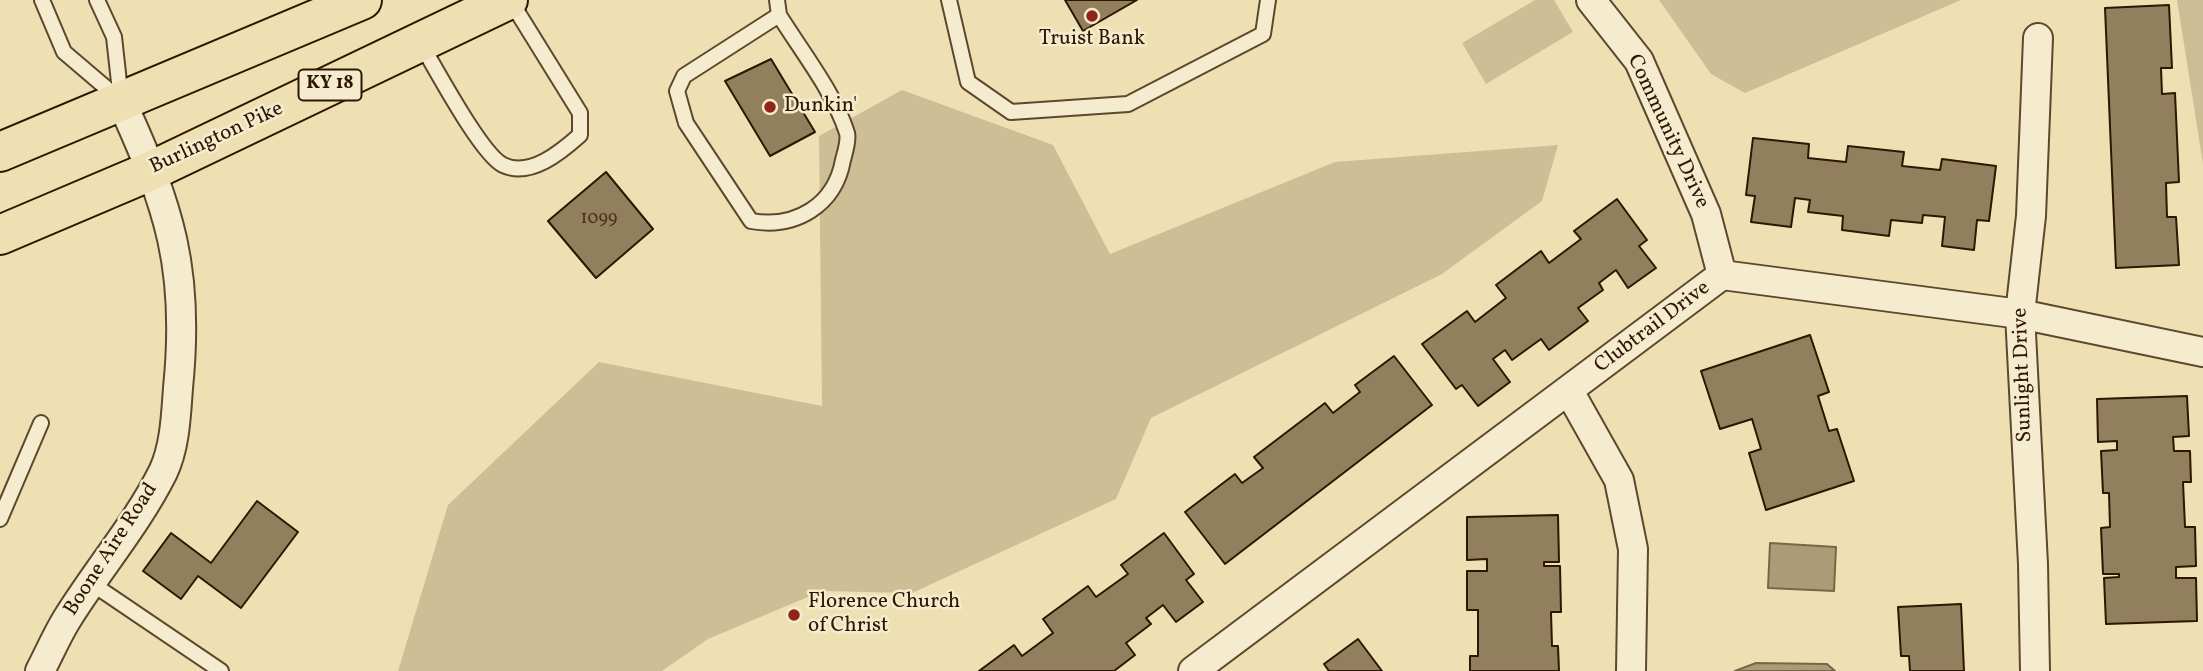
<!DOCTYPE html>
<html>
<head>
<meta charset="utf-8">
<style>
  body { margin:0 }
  canvas { display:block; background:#efe0b4 }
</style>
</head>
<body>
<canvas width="2203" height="671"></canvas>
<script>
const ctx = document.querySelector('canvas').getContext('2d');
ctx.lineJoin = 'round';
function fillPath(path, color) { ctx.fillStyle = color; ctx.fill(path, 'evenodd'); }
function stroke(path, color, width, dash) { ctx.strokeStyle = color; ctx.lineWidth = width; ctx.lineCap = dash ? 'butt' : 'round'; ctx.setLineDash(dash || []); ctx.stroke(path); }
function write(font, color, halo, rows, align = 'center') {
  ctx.font = font + ' Vollkorn,serif'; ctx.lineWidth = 5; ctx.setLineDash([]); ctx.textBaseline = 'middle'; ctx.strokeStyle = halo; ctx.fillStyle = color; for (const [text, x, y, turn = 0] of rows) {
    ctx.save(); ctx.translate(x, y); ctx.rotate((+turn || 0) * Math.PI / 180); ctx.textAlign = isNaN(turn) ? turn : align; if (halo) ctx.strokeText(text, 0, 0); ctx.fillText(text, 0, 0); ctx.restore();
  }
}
const green = new Path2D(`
  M1535,0H1554L1573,32L1486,84L1462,43Z
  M1659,0H1961L1745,93L1711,74Z
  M2177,0H2203V164Z
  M902,90L1053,145L1110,254L1335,162L1558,145L1542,201L1442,274L1151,418L1116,499L912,593L822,591L708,639L662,671H398L448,505L599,362L822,406L819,136Z`);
const water = new Path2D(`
  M1770,543L1836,547L1834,591L1768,588Z
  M1756,663L1827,664L1835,671H1735Z`);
const building = new Path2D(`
  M1065,0H1137L1083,31Z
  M2169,5L2172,68H2161L2162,94L2175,93L2179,182L2166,183L2167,217H2176L2179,265L2116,268L2105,8Z
  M771,59L815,132L770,156L725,81Z
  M1753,138L1809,144L1808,158L1846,162L1848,146L1904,152L1902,166L1940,170L1942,159L1996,166L1989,221L1977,220L1974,250L1942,246L1945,217L1923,215L1922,223L1891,220L1889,236L1842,230L1843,216L1808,212L1810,200L1795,198L1791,227L1751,222L1755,196L1746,195Z
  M606,172L653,229L596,278L548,221Z
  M1617,199L1647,240L1639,246L1656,268L1628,288L1616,270L1599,283L1603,290L1578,308L1588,321L1549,350L1541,339L1512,360L1505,350L1493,359L1510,382L1478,406L1462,385L1456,389L1422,344L1467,311L1475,322L1506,298L1496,285L1541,251L1549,263L1581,239L1574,231Z
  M1810,335L1829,392L1818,396L1829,431L1837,429L1854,481L1766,510L1749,453L1761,449L1752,419L1720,429L1701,371Z
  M1394,356L1432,405L1225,564L1185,512L1235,474L1242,483L1263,468L1254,457L1325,403L1333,413L1360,392L1355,385Z
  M2187,396L2189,436L2173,437L2174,451H2190L2191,482H2183L2185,527H2195L2196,566L2176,567V578H2196L2197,621L2106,624L2104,578L2119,577V574H2103L2101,528L2110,527L2109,493H2103L2101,451L2117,450V441L2098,442L2097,399Z
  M257,501L298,532L241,608L198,576L181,599L143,571L171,533L211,563Z
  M1558,515L1559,562H1544V566H1560L1561,612H1551L1552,646H1558L1559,671H1470V656H1478V610H1467V571H1487V559L1467,560V517Z
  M1164,533L1194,574L1186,580L1203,602L1176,622L1163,605L1146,618L1151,624L1126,643L1135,655L1114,671H979L1014,645L1022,656L1053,633L1043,619L1088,586L1096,597L1128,574L1121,565Z
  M1961,604L1964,671H1910L1909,656H1901L1898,607Z
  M1358,639L1382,671H1329L1324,664Z`);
const service = new Path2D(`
  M42,0L64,52L118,98
  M97,0L114,37L121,100
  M777,0L779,15L684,76L677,91L686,123L751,221C796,229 835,205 843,160C845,152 849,141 847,133C834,92 802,52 779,15
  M949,0L968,82L1011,112L1128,104L1263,34L1268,0
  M421,44C436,69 481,154 503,165C530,178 561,152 580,135V113L510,0
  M0,519L41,423
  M91,583L221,671`);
const minor = new Path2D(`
  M1591,0L1639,61L1706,214L1722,275
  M1569,391L1619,480L1633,549L1631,671
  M40,671C49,654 57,635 67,619C98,569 137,524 163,472C175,447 176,415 178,388C190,270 170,208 121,101
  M1193,671L1722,275L2020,314L2203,352
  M2035,671L2033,564L2020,314L2031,216L2038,38`);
const primary = new Path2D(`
  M0,152L362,0
  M0,235L153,170L508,0`);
const markers = [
  [1092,16,7,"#8f2418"],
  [770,107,7,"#8f2418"],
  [794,615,7,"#8f2418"]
];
const numberNames = [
  ["1099",599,220]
];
const shields = [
  [330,85,63]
];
const shieldNames = [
  ["KY 18",330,85]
];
const poiNames = [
  ["Truist Bank",1092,40,"center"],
  ["Dunkin'",784,107],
  ["Florence Church",808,603],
  ["of Christ",808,627]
];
const streetNames = [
  ["Community Drive",1667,132,65],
  ["Burlington Pike",217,139,-25],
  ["Clubtrail Drive",1653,328,-37],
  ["Sunlight Drive",2024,375,-92],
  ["Boone Aire Road",112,550,-57]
];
fillPath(green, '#cebe95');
fillPath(water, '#ad9b77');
stroke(water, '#7a6647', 2);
fillPath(building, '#927f5e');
stroke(building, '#2e1600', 2);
stroke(service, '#5e482d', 18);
stroke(minor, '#5e482d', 32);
stroke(primary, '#2e1600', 42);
stroke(service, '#f5ebce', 14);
stroke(minor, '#f5ebce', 28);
stroke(primary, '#efe0b4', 38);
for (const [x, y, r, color] of markers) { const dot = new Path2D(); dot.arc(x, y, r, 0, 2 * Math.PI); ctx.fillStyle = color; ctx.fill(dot); stroke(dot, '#f5ebce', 2.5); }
write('18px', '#473018', null, numberNames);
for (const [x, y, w] of shields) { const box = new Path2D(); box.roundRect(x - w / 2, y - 15.5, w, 31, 5); ctx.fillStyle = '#f5ebce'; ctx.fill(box); stroke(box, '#2e1600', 2); }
write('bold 19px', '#2e1600', null, shieldNames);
write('21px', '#2e1600', '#f5ebce', poiNames, 'left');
write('21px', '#2e1600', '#f5ebce', streetNames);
</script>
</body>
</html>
